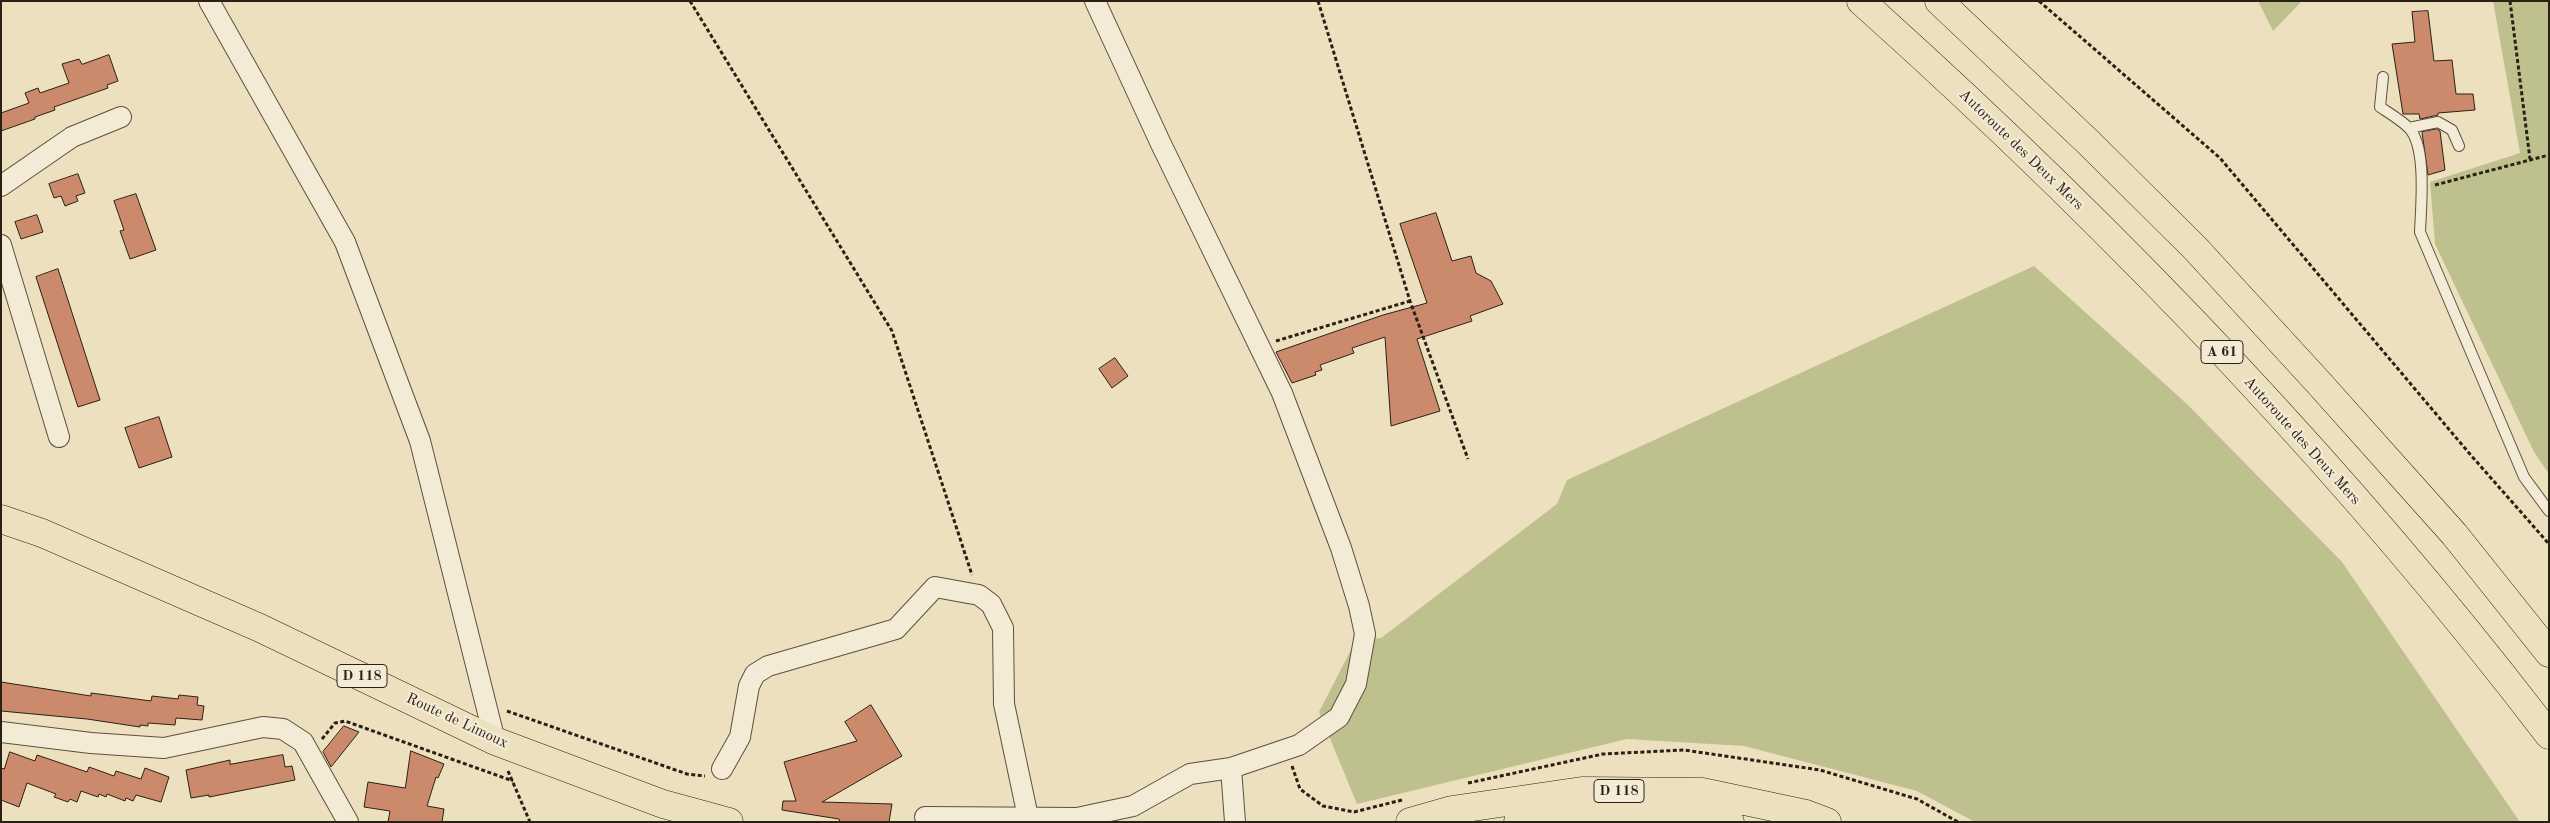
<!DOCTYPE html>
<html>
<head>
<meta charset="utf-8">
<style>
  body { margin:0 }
  #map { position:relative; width:2550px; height:823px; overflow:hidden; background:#ede0bf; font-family:"Old Standard TT",serif }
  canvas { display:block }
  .frame { position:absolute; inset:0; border:2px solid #2b2015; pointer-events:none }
</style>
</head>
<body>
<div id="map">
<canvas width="2550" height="823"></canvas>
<div class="frame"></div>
</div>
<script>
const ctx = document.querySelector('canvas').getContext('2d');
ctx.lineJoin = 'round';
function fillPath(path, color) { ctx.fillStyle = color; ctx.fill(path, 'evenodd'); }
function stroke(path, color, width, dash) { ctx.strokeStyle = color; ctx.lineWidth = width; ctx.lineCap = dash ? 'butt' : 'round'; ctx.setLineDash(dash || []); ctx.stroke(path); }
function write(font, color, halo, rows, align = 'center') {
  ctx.font = font + ' "Old Standard TT",serif'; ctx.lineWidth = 4.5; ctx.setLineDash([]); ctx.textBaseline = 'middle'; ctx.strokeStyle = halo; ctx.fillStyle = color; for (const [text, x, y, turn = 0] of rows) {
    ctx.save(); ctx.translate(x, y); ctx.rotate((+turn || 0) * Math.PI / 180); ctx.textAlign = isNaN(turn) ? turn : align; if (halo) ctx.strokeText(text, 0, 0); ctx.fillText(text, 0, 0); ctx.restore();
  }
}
const green = new Path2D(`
  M2258,1H2302L2273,31Z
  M2493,1H2549V474L2534,452L2435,244L2430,182L2520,153Z
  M2034,266L2187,404L2342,562L2520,822H1975L1917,791L1744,746L1627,739L1357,804L1319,712L1356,640L1381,638L1557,504L1567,480Z`);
const building = new Path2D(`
  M2428,11L2434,61L2452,60L2456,94H2473L2475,110L2438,113V115L2420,119L2419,114H2403L2392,44L2415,42L2412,12Z
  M109,55L118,81L107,85L108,88L54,107L55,110L35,117V119L1,131V113L29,103L25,93L38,88L40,93L69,83L62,64L79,59L82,64Z
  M2437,129L2440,131L2445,170L2428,175L2422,132Z
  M78,174L85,193L76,196L78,201L65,206L61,196L54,198L49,184Z
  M136,194L156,250L130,259L120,231L124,230L114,201Z
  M1436,213L1452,261L1471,256L1476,273L1491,281L1503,304L1470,316L1472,321L1417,339L1440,411L1391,426L1385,337L1352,348L1354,353L1320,365L1322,370L1315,372L1316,375L1292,383L1276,352L1383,315L1427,303L1400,224Z
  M37,215L43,232L21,239L15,222Z
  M58,269L100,400L78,407L36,277Z
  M1115,358L1128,376L1112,388L1099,369Z
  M159,417L172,457L139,468L125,428Z
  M1,682L91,696V693L151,701L152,696L178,699L179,695L198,697L197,705L204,706L202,720L176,718L175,725L148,723V726L140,725V727L87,719L1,711Z
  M871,705L902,756L822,802L892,804L889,822H840L839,819L782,810L783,801H796L784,762L857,741L845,722Z
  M344,726L359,732L331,767L323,752Z
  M411,751L444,764L438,778L436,777L427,806L444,809L442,822H388L390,811L364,807L368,782L405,788Z
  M10,752L35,761L37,755L87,772L89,767L114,776L116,771L141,779L145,768L169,777L161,802L136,795L133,801L126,798L125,801L107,794L106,797L99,794L98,797L81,791L77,802L70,799L68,802L54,797L56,794L27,783L19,807L1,800V768L4,769Z
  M283,755L285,767L292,766L295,780L209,797V795L191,798L186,770L230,760V764Z`);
const path = new Path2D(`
  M690,1L892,331L972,575
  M1318,1L1410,301L1468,459
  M2039,1L2220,158L2469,453L2549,544
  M2510,1L2530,159
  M2435,185L2549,155
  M1276,341L1410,301
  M507,711L687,774L705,776
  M322,739L335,723L345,721L513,781
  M1292,766L1300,789L1323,806L1354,812L1402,800
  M508,771L530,822
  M1468,783L1603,754L1684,750L1820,770L1917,799L1958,822`);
const service = new Path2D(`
  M2383,77L2380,107C2389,113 2401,120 2409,128C2427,147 2421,206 2420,232L2524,477L2549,511
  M2409,128L2438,122L2452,130L2459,146`);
const minor = new Path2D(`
  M209,1L345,242L420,441L495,741
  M1095,1L1161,144L1282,393L1341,548L1359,606L1365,634L1356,684L1339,717L1299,745L1231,768L1235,822
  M1,186L72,137L121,117
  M1,245L59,437
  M1,732L91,743L164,748L263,727L283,729L303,742L348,822
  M722,769L740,737L749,686L755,674L768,666L896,629L935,587L979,595L991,604L1003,628L1004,704L1028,817
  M925,817L1077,818L1133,806L1190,774L1231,768`);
const primary = new Path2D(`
  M1,519L42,533L260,628L495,741L663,804L729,822
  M1410,822L1452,810L1582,791L1702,792L1806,814L1827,822
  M1518,822C1577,807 1670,809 1730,822`);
const motorway = new Path2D(`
  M1861,1C2111,225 2345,468 2549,735
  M1939,1L2088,142L2195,248L2318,382L2454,534L2549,653`);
const shields = [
  [2222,352,42],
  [362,676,50],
  [1619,791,50]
];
const shieldNames = [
  ["A 61",2222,352],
  ["D 118",362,676],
  ["D 118",1619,791]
];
const streetNames = [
  ["Autoroute des Deux Mers",2021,150,44],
  ["Autoroute des Deux Mers",2302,441,48],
  ["Route de Limoux",457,721,25]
];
fillPath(green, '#bec18e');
fillPath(building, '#cb8a6b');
stroke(building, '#2b2015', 1);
stroke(service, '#5c5040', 12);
stroke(minor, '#5c5040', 22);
stroke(primary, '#2b2015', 29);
stroke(motorway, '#2b2015', 29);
stroke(path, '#2b2015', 3, [4, 2.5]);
stroke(service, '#f3ebd5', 10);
stroke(minor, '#f3ebd5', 20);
stroke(primary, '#ede0bf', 28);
stroke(motorway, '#ede0bf', 28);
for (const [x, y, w] of shields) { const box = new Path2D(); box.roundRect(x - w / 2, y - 11.5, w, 23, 4); ctx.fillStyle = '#f3ebd5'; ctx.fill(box); stroke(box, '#2b2015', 1); }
write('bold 14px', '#2b2015', null, shieldNames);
write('15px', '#2b2015', '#f3ebd5', streetNames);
</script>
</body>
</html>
